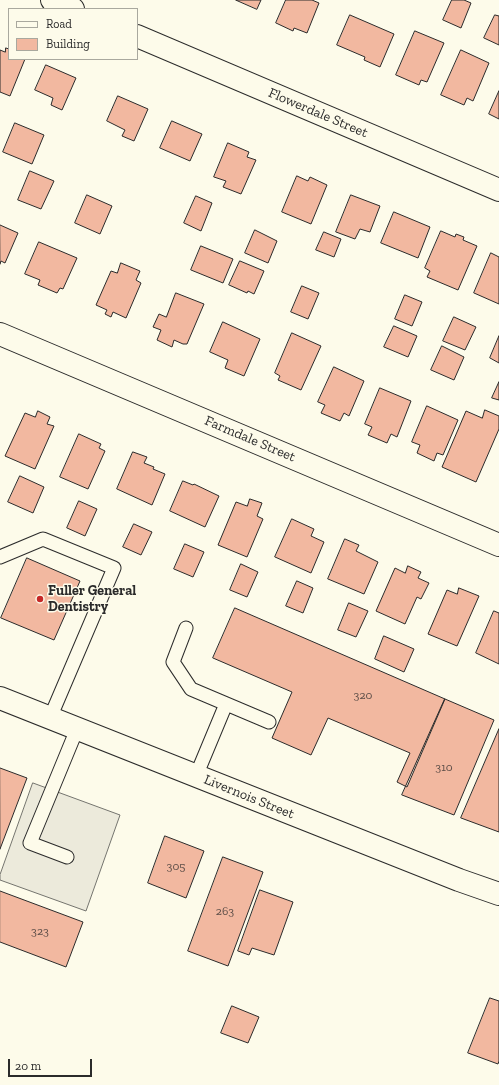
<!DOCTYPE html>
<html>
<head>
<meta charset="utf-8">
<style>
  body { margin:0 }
  #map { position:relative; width:499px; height:1085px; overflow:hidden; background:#fdfbea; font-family:"Zilla Slab",serif }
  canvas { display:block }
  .legend { position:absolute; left:8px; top:8px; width:130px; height:52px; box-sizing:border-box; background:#fdfbea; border:1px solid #a9a89e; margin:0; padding:5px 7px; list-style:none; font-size:12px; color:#2b2b2b }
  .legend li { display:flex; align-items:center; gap:8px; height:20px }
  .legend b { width:20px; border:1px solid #a9a89e }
  .scale { position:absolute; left:8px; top:1059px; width:84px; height:18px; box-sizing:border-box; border:2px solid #2b2b2b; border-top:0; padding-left:5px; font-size:12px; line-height:14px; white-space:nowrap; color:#2b2b2b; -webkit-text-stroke:3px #fdfbea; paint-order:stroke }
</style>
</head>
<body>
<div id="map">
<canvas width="499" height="1085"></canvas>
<ul class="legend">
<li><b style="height:5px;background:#fdfbea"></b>Road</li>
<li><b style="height:11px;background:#f2b8a0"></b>Building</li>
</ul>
<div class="scale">20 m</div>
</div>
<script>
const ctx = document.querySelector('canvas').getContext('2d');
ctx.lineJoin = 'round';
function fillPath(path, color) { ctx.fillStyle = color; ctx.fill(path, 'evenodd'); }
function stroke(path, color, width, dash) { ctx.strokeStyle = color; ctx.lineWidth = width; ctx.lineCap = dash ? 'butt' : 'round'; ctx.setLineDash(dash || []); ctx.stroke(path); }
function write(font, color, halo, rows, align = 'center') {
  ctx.font = font + ' "Zilla Slab",serif'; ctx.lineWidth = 3; ctx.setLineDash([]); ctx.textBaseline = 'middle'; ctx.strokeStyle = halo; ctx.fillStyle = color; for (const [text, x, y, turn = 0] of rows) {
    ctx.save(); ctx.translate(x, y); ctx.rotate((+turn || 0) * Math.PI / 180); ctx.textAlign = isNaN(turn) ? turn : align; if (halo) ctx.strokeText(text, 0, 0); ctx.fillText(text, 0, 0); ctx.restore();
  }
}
const parking = new Path2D(`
  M33,783L120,815L86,911L0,880V875Z`);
const building = new Path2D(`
  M236,0H261L257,9Z
  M286,0H312L319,3L307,33L294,28L293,31L276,23Z
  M452,0H464L471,3L461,28L443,20Z
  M350,15L394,34L380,67L364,60L365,57L337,45Z
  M495,15L499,16V45L484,38Z
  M415,31L444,43L427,82L421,80L419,85L396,75Z
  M6,48L9,49V59H25L10,96L0,92V50L5,52Z
  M461,50L489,63L473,101L467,98L464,105L441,95Z
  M46,65L76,78L62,110L51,105L53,98L35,90Z
  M499,91V119L489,114Z
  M118,96L148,109L134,141L122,136L125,130L107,121Z
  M172,121L202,134L190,161L160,148Z
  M15,123L44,135L32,164L3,152Z
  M228,143L249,152L247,157L256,160L241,194L223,187L226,181L214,177Z
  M30,171L54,181L41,209L18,200Z
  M297,176L308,181L310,177L327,185L311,224L282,212Z
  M87,195L112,206L100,234L75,223Z
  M351,195L380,206L370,232L360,229L355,239L336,232Z
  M196,196L212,203L201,231L184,223Z
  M394,212L430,227L418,258L381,243Z
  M0,225L18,233L5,263L1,261L0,264Z
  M255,230L277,241L268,263L245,253Z
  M441,231L455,237L456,234L464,237L463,240L477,246L458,290L427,277L430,271L425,268Z
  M324,232L341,239L334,257L316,250Z
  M39,242L77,258L63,289L60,288L57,293L38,285L40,280L25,274Z
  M201,246L233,259L223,283L191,270Z
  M491,253L499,257V304L474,293Z
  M240,261L264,271L254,294L248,291L247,293L229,285Z
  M121,263L140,271L136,280L141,283L126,318L113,312L111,317L105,314L107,310L96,305L111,271L117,273Z
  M302,286L319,293L308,319L291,312Z
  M176,293L204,304L187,344H183L174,340L172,347L157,340L161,330L153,327L159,314L166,317Z
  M405,295L422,302L412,326L395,319Z
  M454,317L476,327L465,350L443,341Z
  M223,322L260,339L244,376L225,368L228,360L210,352Z
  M394,326L417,336L408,357L384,347Z
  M292,333L321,346L301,390L278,380L280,376L275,373Z
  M499,336V363L490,358Z
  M442,346L464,357L454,380L431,370Z
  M334,367L364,381L349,416L344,413L340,421L321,413L325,405L318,402Z
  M499,382V400L492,398Z
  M380,388L411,401L397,437L391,434L387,443L368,435L372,427L365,424Z
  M427,406L458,420L443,455L437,453L434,461L417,453L420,445L412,442Z
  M485,410L499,416V429L476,482L442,467L466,411L482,418Z
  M38,411L50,417L47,424L54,426L35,469L5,456L25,413L35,417Z
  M79,434L101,444L99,448L105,451L88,489L60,477Z
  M133,452L147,457L144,463L154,467L153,469L165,474L152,505L117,489Z
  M20,476L44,487L33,513L8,502Z
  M183,481L193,485L194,484L219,496L205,527L170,511Z
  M250,499L262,503L257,516L263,519L247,557L218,545L236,502L247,506Z
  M79,501L97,509L85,536L67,528Z
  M292,519L314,529L311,536L324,542L311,573L275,557Z
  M134,524L152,532L141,555L123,547Z
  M345,539L359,545L356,551L378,562L364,594L328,579Z
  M185,544L204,552L193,577L174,569Z
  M27,558L80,581L54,640L1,618Z
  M241,564L258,572L247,597L230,590Z
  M408,566L421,572L418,578L429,583L421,599L417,597L405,624L376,611L395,568L405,573Z
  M297,581L313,588L303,613L286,606Z
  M459,588L479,596L457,646L428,634L447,590L457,594Z
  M349,603L368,611L356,637L338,630Z
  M235,608L445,699L407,787L397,782L410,753L328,718L311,755L272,738L292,692L213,658Z
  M494,611L499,613V664L476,653Z
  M384,636L414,649L404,672L375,659Z
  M445,699L494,720L454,815L402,795Z
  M499,729V832L461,818Z
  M0,768L27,778L0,849Z
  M165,836L204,851L186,898L148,883Z
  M223,857L263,872L228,966L188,951Z
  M260,890L293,902L274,955L252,948L249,955L238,951Z
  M0,891L83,922L66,967L0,942Z
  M490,998L499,1001V1061L498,1064L468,1053Z
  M232,1006L259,1017L248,1043L221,1033Z`);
const service = new Path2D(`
  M0,557L43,539L114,568L50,718
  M186,628L173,662L191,689L269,722
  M196,776L226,704
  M67,857L30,843L77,729`);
const minor = new Path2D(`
  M52,0L73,9
  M137,36L499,190
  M0,334L499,545`);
const tertiary = new Path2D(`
  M0,698L459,880L499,894`);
const markers = [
  [40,599,4,"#c62828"]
];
const numberNames = [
  ["320",363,696],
  ["310",444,768],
  ["305",176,867],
  ["263",225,912],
  ["323",40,932]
];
const streetNames = [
  ["Flowerdale Street",318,113,23],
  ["Farmdale Street",250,439,23],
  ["Livernois Street",249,797,22]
];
const poiNames = [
  ["Fuller General",48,591],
  ["Dentistry",48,607]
];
fillPath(parking, '#eceadb');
stroke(parking, '#74746e', 1);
fillPath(building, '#f2b8a0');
stroke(building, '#2b2b2b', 1);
stroke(service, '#2b2b2b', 15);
stroke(minor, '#2b2b2b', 24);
stroke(tertiary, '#2b2b2b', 24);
stroke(service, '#fdfbea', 13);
stroke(minor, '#fdfbea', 22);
stroke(tertiary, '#fdfbea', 22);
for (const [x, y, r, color] of markers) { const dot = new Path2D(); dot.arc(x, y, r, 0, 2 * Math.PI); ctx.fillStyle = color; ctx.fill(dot); stroke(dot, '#fdfbea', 1.5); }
write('12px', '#5d4e48', null, numberNames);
write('14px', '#2b2b2b', '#fdfbea', streetNames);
write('bold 14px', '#2b2b2b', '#fdfbea', poiNames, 'left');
</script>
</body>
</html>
